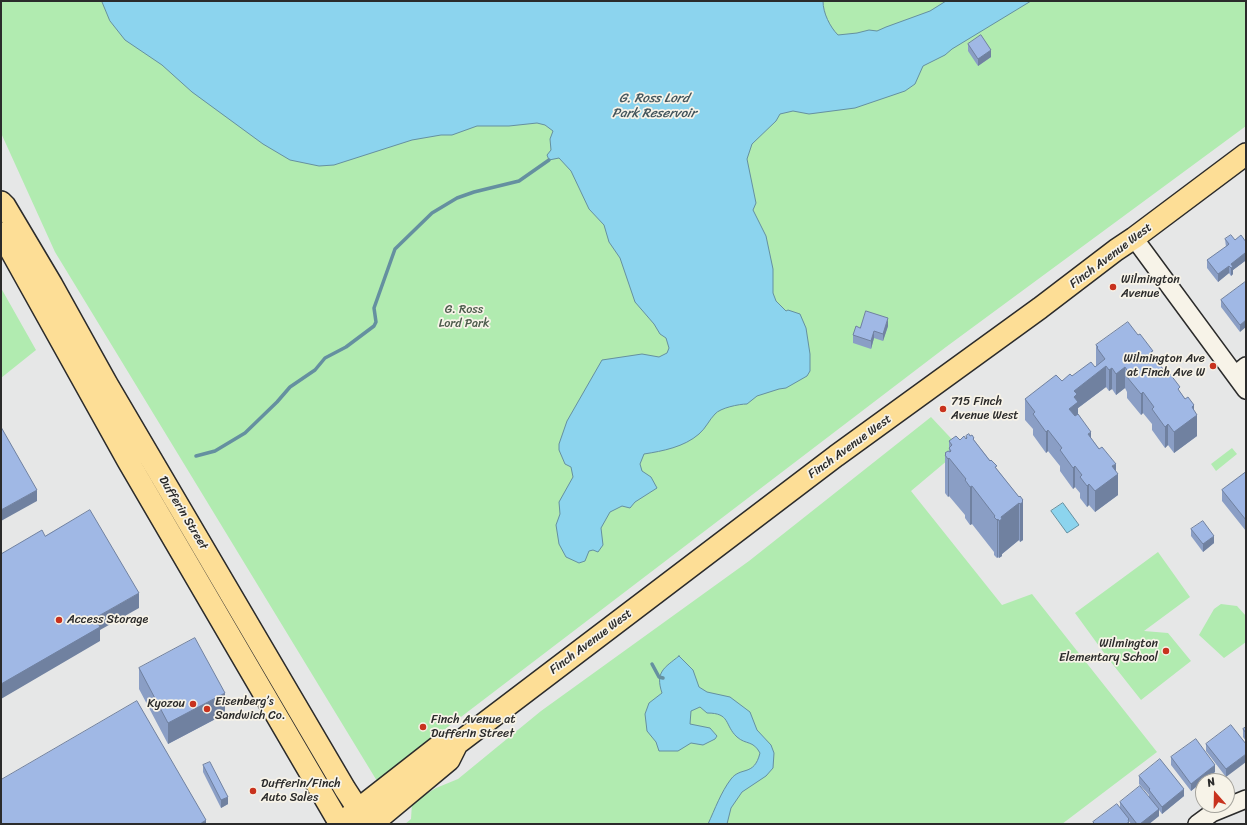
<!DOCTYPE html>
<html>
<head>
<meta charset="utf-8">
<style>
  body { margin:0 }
  #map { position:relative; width:1247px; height:825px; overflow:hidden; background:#e6e7e7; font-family:Sriracha,sans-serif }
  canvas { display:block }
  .frame { position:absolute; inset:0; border:2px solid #2b2b2b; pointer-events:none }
  .north { position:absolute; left:1195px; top:773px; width:40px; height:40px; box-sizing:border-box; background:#f7f3e8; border:1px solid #a5a39c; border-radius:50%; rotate:340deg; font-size:11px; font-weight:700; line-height:16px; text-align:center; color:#2b2b2b }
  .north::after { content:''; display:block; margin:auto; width:14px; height:18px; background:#c8321e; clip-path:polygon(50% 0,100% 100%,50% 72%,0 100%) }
</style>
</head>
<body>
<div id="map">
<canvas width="1247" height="825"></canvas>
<div class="frame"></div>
<div class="north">N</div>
</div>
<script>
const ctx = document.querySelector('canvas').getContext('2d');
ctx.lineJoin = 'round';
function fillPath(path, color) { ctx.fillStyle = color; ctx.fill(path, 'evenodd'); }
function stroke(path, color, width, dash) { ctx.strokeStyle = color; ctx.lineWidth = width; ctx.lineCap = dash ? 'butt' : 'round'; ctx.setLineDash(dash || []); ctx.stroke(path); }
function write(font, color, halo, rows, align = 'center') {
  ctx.font = font + ' Sriracha,sans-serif'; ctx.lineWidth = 3.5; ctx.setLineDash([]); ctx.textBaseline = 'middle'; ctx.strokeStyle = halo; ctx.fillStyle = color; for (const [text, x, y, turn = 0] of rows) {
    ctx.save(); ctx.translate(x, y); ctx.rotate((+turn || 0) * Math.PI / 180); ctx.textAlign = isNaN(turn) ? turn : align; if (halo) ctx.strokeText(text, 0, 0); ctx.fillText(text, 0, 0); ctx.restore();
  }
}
const green = new Path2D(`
  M1,1H1246V126L946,347L377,781L55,252L1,133Z
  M1,288L36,350L1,378Z
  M931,417L961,449L911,491L1002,605L1032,594L1157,752L1062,824H405L411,819L412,803L436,788L458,779L541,711L749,561Z
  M1232,448L1237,454L1216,471L1211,464Z
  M1158,552L1190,597L1144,631L1168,633L1191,661L1141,700L1107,657L1075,613Z
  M1221,604L1237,606L1246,616V642L1224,658L1199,635L1214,609Z`);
const water = new Path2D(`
  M102,1H823C823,13 830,27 838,35L857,33L869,30L877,31L886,27L930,11L946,1H1031L952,49L945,55L923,66L915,84L905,91L855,108L809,114L793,111L780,114L776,121L752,144L747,159L756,203L753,210L766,236L773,269V293L776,301L786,311L788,310L800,314L806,328L810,354V371L807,376L786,388L779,389L757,396L747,404C739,404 720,408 715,414C709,420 706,428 699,434C684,447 663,451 644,454L640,464L642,471L651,477L657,488L635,502L630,508L622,506L610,512L601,528L603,545L598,552L593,550L589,551L585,561L579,563L566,557L559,544L556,525L560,514L559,502L573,477L571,467L565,464L559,450V444L567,421L602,360L642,354L659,357L667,353L669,348L666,338L660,334L654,324L635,302L620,258L609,242L604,225L589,209L571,171L559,158L549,160L547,155L551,150L550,139L553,131L545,125L537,123L509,126H477L452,135H441L412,140L334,165L319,166L290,160L263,144L192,92L162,65L125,40L110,21Z
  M1063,503L1079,525L1067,533L1051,511Z
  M679,656L693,670L699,687L707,692L730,697L750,712L757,730L771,745L774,753L773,768L766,776L742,792L731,808L727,824H708C715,809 721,792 731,779C741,766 754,777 760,753C753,740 746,745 737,737C724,725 731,713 707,713L700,707L691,711L690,724L710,728L717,736L715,739L703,745L691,743L678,751H659L656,742L647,731L645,714L649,703L662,693C655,672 664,668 679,656Z`);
const stream = new Path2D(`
  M196,456L215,451L245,433L277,402L290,387L315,370L325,358L346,347L374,326L376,322L374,308L395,249L432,213L457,198L474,192L519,181L549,160
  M652,664L659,677L663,678`);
const minor = new Path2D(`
  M1134,238L1246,390
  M1235,375L1246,366
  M1197,824L1212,813L1246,799`);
const major = new Path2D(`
  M1,202L5,206L52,285L107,384L345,789L358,809L366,824
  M1,233L128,461L340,824
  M347,818L439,746L457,744
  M372,824L449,760L457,744L836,456L1040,308L1116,250L1134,238L1246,154`);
const wall = new Path2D(`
  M968,44L991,57L978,66L968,51Z
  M1225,239L1235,240L1246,242V261H1245L1233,270V274L1231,276L1229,273L1218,282L1207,268V260L1226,247Z
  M1246,282L1240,332L1221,307V300Z
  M888,326L883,341L874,338L871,349L853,343V335L860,328Z
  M1096,345L1153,355L1194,411L1197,436L1174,453L1168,445L1165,448L1152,430V424L1143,413L1141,415L1127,398V392L1125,388L1116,395L1112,389L1109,391L1106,387L1078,408V415L1091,438L1116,471L1118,495L1095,512L1089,505L1087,507L1080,498V493L1075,487L1073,489L1060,471V466L1048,451L1046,453L1033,435V429L1025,420V399L1062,381L1095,367L1096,366Z
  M966,436L974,440L1019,497L1020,496L1023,540L1020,542L1019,540L1002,554V556L999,558L998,557L997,558L994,555V552L972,524L970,525L965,518V515L949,496L948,497L945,493V453L949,451V441L966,439Z
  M1246,472V531L1222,501V490Z
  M1191,529L1214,543L1203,552L1191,536Z
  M139,668L225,714L168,744L139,689Z
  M1246,727V741L1243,737V729Z
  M1206,744H1246L1226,777L1206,751Z
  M1171,757L1215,772L1191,791L1171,765Z
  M203,765L228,804L221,808L203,772Z
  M1139,776L1184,796L1162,814L1159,810V816L1149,824H1131L1129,821V824H1093V822L1120,807V802L1149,797V795L1139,784Z`);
const shadedWall = new Path2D(`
  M991,50V57L978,66V59Z
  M1245,253V261L1233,270V274L1231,276V264Z
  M1229,266V273L1218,282V274Z
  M888,318V326L883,341V334Z
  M1246,320V327L1240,332V325Z
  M874,331V338L871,349V341Z
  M1106,366V387L1078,408V423L1069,409L1074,391Z
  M1125,367V388L1116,395V374Z
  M1112,368V389L1109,391V370Z
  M1143,392V413L1141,415V394Z
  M1194,405V417L1197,415V436L1174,453V432L1192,407Z
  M1168,424V445L1165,448V427Z
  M1048,430V451L1046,453V432Z
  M1091,432V453L1088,434Z
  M949,458V496L948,497V459Z
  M1116,464V475L1118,474V495L1095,512V491L1112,466Z
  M1075,466V487L1073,489V468Z
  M1089,484V505L1087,507V486Z
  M972,486V524L970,525V487Z
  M37,490V501L1,521V510Z
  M1023,500V540L1020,542V504L1022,501Z
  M1019,503V540L1002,554V556L999,558V521L1001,517Z
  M998,519V557L997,558V520Z
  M1214,536V543L1203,552V544Z
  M139,593V608L100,630V641L1,699V684L95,618Z
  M225,693V714L168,744V723Z
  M1246,754V762L1226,777V769Z
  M1215,765V772L1203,781L1191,791V784Z
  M1184,789V796L1162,814V807Z
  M228,797V804L221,808V800Z
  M1159,809V816L1149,824H1140Z
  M206,820V824H200Z`);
const building = new Path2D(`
  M981,35L991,50L978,59L968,44Z
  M1231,235L1235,240L1241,235L1246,242V254L1245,253L1231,264L1233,267L1231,268L1229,266L1218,274L1207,260L1228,245L1229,244L1225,239Z
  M1245,282H1246V320L1240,325L1221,300Z
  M866,311L888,318L883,334L874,331L871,341L853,335L856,326L860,328Z
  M1128,322L1138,335L1140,334L1153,351L1151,352L1165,372L1167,370L1180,387L1178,389L1185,399L1188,397L1194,405L1192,407L1197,415L1174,432L1168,424L1165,427L1152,409L1154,407L1143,392L1141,394L1127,377L1130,375L1125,367L1116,374L1112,368L1109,370L1106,366L1074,391L1077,394L1074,397L1078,402L1069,409L1075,416L1078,414L1091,432L1088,434L1099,449L1102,447L1116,464L1112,466L1118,474L1095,491L1089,484L1087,486L1080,477L1082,475L1075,466L1073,468L1060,450L1062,448L1048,430L1046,432L1033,414L1035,412L1025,399L1056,375L1062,381L1070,374L1072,376L1091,362L1095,367L1105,359L1097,348L1098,347L1096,345Z
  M1,427L37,490L1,510Z
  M969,434L970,436L972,435L974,438L973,439L990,461L991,460L997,466L995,467L1019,497L1020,496L1023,500L1022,501L1023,502L1020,504L1019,503L1001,517L1002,519L999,521L998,519L997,520L994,517L995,516L972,486L970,487L965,480L966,479L949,458L948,459L945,455L946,454L945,453L948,451L950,452L951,451L949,448L952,445L949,441L956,436L960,440L964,436L966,439L967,438L966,436Z
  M1246,472V520L1222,490Z
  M90,510L139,593L95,618L100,627L1,684V554L42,530L45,536Z
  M1203,521L1214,536L1203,544L1191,529Z
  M195,638L225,693L168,723L139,668Z
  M137,701L206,820L200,824H1V780Z
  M1231,725L1246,744V754L1226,769L1206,744Z
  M1246,727V733L1243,729Z
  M1196,739L1215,765L1191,784L1171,757Z
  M1160,759L1184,789L1162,807L1149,790L1150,789L1139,776Z
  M210,762L228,797L221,800L203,765Z
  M1140,786L1159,809L1140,824H1137L1120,802Z
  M1117,804L1129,819L1128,820L1129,822L1126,824H1095L1093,822Z`);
const markers = [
  [1113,287,4,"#c8321e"],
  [1213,366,4,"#c8321e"],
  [943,409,4,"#c8321e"],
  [59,620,4,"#c8321e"],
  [1166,651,4,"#c8321e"],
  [193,704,4,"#c8321e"],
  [207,709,4,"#c8321e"],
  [423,727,4,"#c8321e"],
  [253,791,4,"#c8321e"]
];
const streetNames = [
  ["Finch Avenue West",1111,256,-37],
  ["Finch Avenue West",850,447,-36],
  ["Dufferin Street",183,513,59],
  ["Finch Avenue West",591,642,-37]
];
const poiNames = [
  ["Wilmington",1121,280],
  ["Avenue",1121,294],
  ["Wilmington Ave",1205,359,"right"],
  ["at Finch Ave W",1205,373,"right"],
  ["715 Finch",951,402],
  ["Avenue West",951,416],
  ["Access Storage",67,620],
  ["Wilmington",1158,644,"right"],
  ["Elementary School",1158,658,"right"],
  ["Eisenberg’s",215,702],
  ["Sandwich Co.",215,716],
  ["Kyozou",185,704,"right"],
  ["Finch Avenue at",431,720],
  ["Dufferin Street",431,734],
  ["Dufferin/Finch",261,784],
  ["Auto Sales",261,798]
];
const parkNames = [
  ["G. Ross",464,310],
  ["Lord Park",464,324]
];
const waterNames = [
  ["G. Ross Lord",654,99],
  ["Park Reservoir",654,114]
];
fillPath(green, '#b1ebb0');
fillPath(water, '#8cd4ee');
stroke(water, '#6590a0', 1);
stroke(stream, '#6590a0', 3.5);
stroke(minor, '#2b2b2b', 20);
stroke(major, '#2b2b2b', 24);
stroke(minor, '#f7f3e8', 17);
stroke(major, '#fdde96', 21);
fillPath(wall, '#8a9ec5');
fillPath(shadedWall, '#7081a0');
fillPath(building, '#a0b8e5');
stroke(building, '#7081a0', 1);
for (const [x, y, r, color] of markers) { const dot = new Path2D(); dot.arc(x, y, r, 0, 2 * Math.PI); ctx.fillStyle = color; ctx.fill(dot); stroke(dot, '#f7f3e8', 1.5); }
write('12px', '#2b2b2b', '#f7f3e8', streetNames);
write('12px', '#2b2b2b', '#f7f3e8', poiNames, 'left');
write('12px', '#4c5b4c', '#f7f3e8', parkNames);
write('italic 13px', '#43555c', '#f7f3e8', waterNames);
</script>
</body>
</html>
